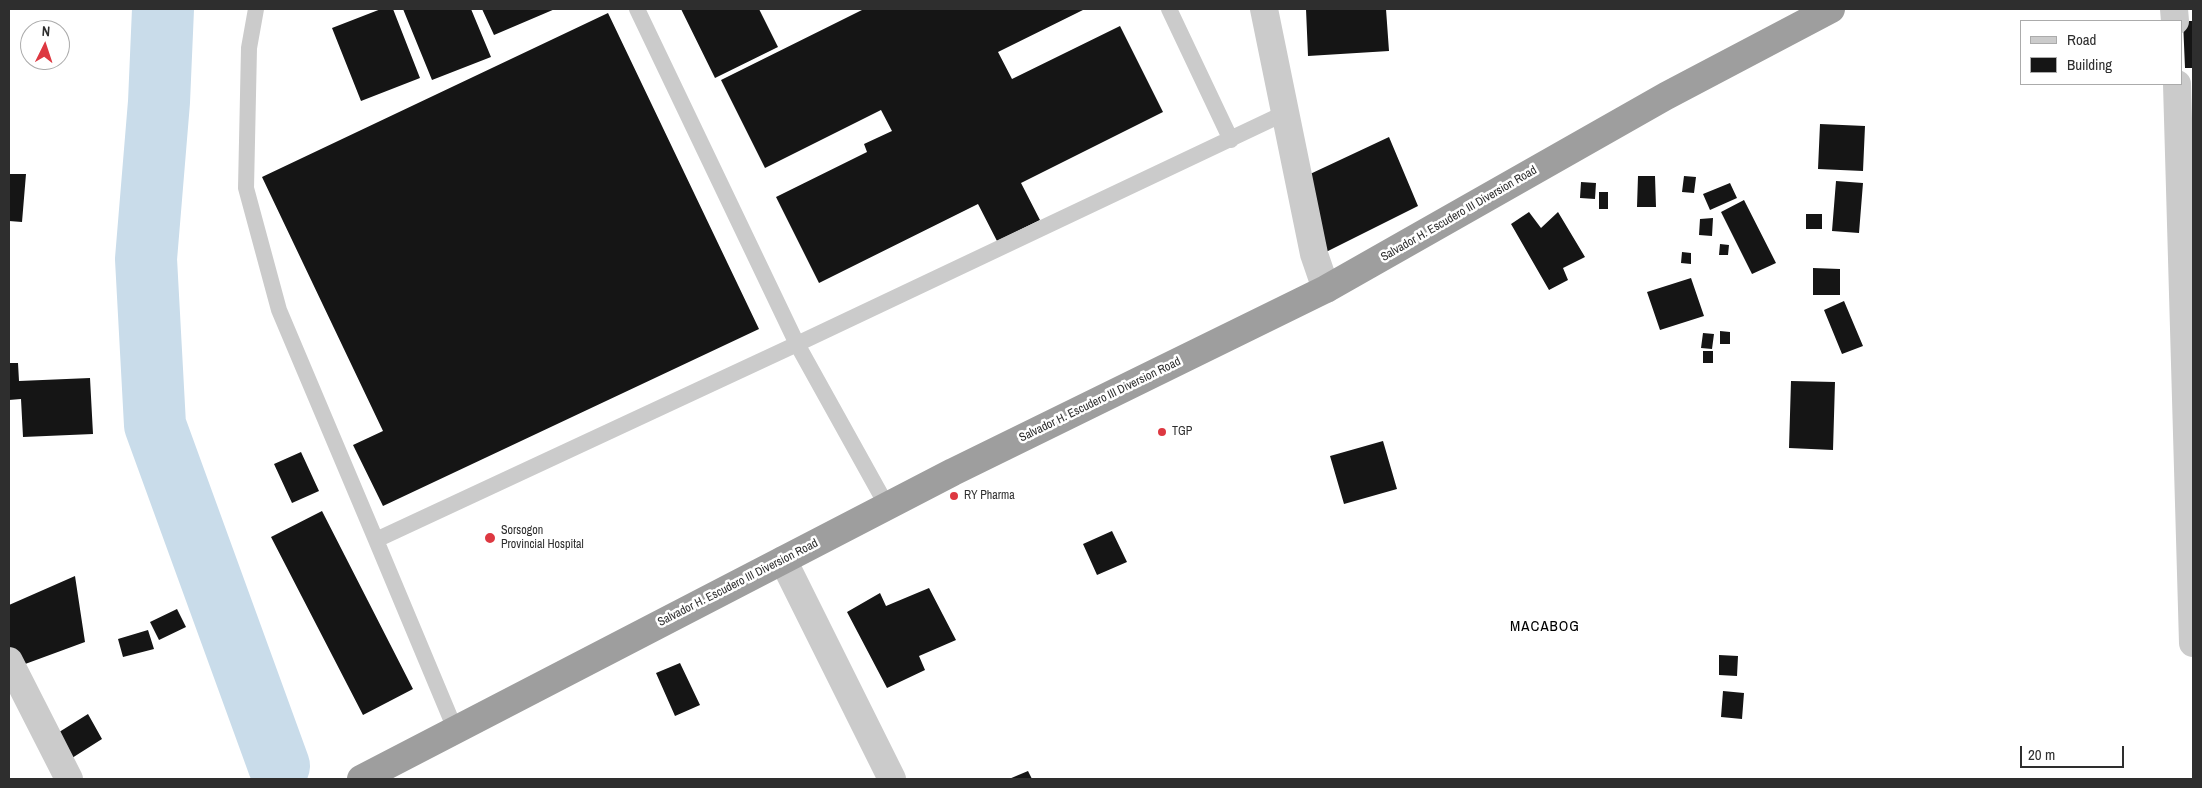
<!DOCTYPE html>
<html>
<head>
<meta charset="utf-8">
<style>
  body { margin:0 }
  #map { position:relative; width:2202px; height:788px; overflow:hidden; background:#fff; font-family:"Archivo Narrow",sans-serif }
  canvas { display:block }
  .frame { position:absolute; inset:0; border:10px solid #2e2e2e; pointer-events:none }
  .legend { position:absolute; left:2020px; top:20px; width:162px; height:65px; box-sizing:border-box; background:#fff; border:1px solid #ababab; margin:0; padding:6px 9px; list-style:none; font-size:15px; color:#2e2e2e }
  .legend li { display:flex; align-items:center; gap:10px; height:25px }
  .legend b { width:25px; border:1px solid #ababab }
  .north { position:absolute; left:20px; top:20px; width:50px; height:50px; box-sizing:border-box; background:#fff; border:1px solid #ababab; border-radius:50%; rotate:4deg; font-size:14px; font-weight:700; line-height:20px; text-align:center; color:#2e2e2e }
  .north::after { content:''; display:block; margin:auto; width:18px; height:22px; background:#dd3841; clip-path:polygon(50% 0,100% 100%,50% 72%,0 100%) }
  .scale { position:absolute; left:2020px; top:746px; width:104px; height:22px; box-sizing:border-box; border:2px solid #2e2e2e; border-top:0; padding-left:6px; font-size:15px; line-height:18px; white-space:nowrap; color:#2e2e2e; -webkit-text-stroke:4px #fff; paint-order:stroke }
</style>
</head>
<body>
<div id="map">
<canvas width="2202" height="788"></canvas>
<div class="frame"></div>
<ul class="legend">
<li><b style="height:6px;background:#cbcbcb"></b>Road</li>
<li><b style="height:14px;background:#151515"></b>Building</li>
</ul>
<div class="north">N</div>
<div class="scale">20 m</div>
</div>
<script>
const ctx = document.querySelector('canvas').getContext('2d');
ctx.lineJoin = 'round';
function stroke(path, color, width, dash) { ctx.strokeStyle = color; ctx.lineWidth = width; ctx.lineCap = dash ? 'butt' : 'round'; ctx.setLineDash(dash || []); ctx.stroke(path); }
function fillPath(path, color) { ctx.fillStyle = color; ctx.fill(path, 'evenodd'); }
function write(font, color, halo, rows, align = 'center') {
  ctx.font = font + ' "Archivo Narrow",sans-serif'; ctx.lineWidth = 5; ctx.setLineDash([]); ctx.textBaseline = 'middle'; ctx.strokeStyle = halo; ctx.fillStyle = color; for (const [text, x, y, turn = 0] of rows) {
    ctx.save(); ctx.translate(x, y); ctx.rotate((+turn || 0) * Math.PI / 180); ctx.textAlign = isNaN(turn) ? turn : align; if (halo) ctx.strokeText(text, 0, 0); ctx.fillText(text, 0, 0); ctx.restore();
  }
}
const river = new Path2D(`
  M163,9L159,102L146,259L155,425L279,766`);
const building = new Path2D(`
  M381,9H393L420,78L361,101L332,28Z
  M403,9H471L491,57L432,80Z
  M482,9H555L494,35Z
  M681,9H759L778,47L715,78Z
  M864,9H1085L998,52L1012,79L1120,26L1163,112L1021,183L1040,220L997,241L978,204L819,283L776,197L867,152L864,144L892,131L881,110L765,168L721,80Z
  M1306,9H1386L1389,51L1308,56Z
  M608,13L759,329L383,506L353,445L383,431L262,177Z
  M2183,21H2193V68H2185Z
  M1820,124L1865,126L1863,171L1818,169Z
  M1389,137L1418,206L1326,252L1308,175Z
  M9,174H26L22,222L9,221Z
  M1638,176H1655L1656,207H1637Z
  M1684,176L1696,177L1694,193L1682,192Z
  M1836,181L1863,183L1859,233L1832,231Z
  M1581,182L1596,183L1595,199L1580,198Z
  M1730,183L1737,198L1710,210L1703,194Z
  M1599,192H1608V209H1599Z
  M1744,200L1776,263L1752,274L1721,212Z
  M1529,212L1541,228L1558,212L1585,257L1563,268L1568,280L1549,290L1511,224Z
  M1806,214H1822V229H1806Z
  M1713,218L1712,236L1699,235L1700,219Z
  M1720,244L1729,245L1728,255H1719Z
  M1682,252L1691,253V264L1681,263Z
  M1813,268L1840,269V295H1813Z
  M1691,278L1704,316L1660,330L1647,292Z
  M1844,301L1863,346L1842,354L1824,310Z
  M1720,331L1730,332V344H1720Z
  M1703,333L1714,334L1712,349L1701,348Z
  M1703,351H1713V363H1703Z
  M9,363H18L19,381L90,378L93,434L23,437L21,399L9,400Z
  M1791,381L1835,382L1833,450L1789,448Z
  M1383,441L1397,489L1344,504L1330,456Z
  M301,452L319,491L292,503L274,464Z
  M322,511L413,689L363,715L271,537Z
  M1112,531L1127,562L1097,575L1083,544Z
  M75,576L85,642L17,667L9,649V605Z
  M929,588L956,640L919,656L925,670L887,688L847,612L880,593L886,606Z
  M177,609L186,627L159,640L150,622Z
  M148,630L154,649L123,657L118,639Z
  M1719,655L1738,656L1737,676L1719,675Z
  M680,663L700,705L675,716L656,673Z
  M1723,691L1744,693L1742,719L1721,717Z
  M88,714L102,739L72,758L56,734Z
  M1028,771L1032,779H1009Z`);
const service = new Path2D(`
  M256,9L249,48L246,188L279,310L376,540
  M637,9L797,344L887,506
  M1169,9L1231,140
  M455,729L376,540L797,344L1285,113`);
const minor = new Path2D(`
  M1264,9L1314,254L1326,289
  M2174,9L2175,21
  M2177,84L2193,643
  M783,560L892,779
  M9,661L69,779`);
const trunk = new Path2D(`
  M361,779L953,472L1326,289L1666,96L1831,9`);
const markers = [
  [1162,432,5,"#dd3841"],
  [954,496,5,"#dd3841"],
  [490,538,6,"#dd3841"]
];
const streetNames = [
  ["Salvador H. Escudero III Diversion Road",1459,214,-30],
  ["Salvador H. Escudero III Diversion Road",1100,400,-26],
  ["Salvador H. Escudero III Diversion Road",738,583,-27]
];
const poiNames = [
  ["TGP",1172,432],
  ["RY Pharma",964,496],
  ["Sorsogon",501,531],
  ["Provincial Hospital",501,545]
];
const quarterNames = [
  ["MACABOG",1545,627]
];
stroke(river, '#c9dcea', 62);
fillPath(building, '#151515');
stroke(service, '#cbcbcb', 16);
stroke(minor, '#cbcbcb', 28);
stroke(trunk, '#9e9e9e', 28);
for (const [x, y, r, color] of markers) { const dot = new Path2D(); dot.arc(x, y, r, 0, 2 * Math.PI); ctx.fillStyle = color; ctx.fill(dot); stroke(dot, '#fff', 2); }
write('12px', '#2e2e2e', '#fff', streetNames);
write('12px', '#2e2e2e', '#fff', poiNames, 'left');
ctx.letterSpacing = '1px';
write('15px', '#000', '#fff', quarterNames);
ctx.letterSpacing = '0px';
</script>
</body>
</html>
